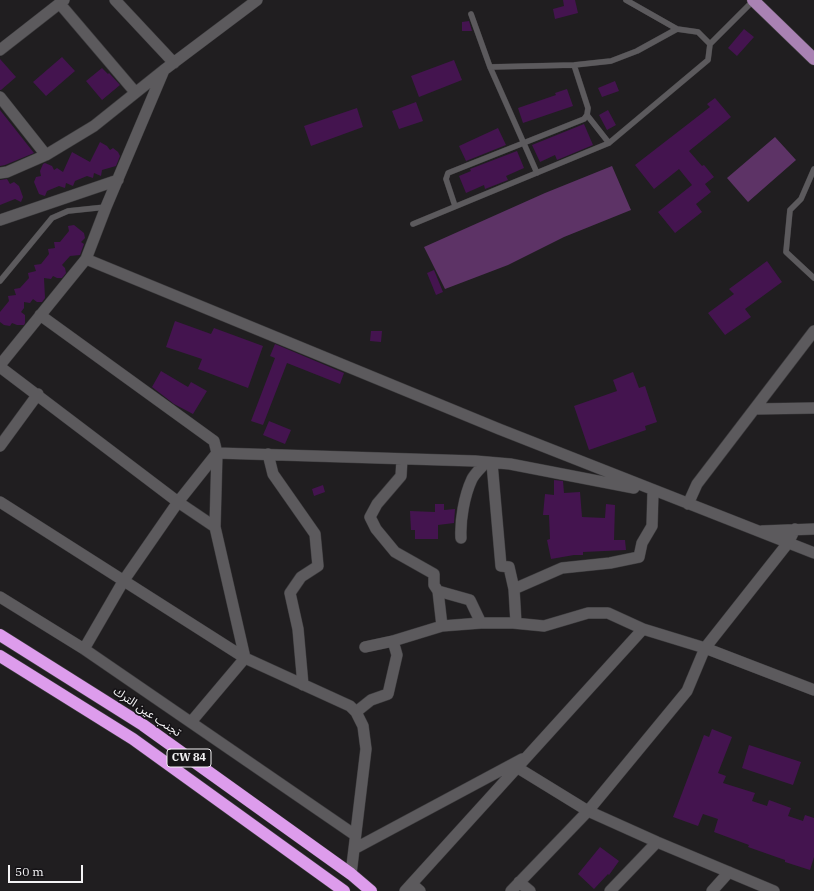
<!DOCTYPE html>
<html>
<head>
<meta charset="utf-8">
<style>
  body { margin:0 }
  #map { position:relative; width:814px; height:891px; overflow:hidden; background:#201e20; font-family:"IBM Plex Serif",serif }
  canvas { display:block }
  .scale { position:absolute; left:8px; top:865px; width:75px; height:18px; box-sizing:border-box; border:2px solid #f4f3f5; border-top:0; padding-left:5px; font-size:12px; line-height:14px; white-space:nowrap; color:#f4f3f5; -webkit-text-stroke:3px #161417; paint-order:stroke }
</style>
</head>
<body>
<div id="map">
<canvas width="814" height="891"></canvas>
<div class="scale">50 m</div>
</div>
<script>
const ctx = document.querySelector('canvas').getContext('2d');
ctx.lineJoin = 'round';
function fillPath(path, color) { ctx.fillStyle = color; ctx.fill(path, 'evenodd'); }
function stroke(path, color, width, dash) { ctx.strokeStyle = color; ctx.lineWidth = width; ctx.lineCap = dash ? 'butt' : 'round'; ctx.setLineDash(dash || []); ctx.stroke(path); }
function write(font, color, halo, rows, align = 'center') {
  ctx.font = font + ' "IBM Plex Serif","Noto Sans Arabic",serif'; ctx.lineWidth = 3.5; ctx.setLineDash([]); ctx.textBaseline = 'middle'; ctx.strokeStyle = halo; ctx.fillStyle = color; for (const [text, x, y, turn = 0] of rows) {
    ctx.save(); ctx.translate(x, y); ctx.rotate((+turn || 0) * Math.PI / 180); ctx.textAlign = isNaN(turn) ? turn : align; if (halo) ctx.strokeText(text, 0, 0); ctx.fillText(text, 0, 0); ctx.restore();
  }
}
const green = new Path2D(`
  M775,137L796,160L748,202L727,178Z
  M612,166L631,210L564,237L508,265L445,289L424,247L545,193Z`);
const building = new Path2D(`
  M563,0H575L578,13L555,19L553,9L564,6Z
  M469,21L472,31H462V22Z
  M744,29L754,37L737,56L728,48Z
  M62,57L75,71L46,96L33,82Z
  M0,59L16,77L1,90H0Z
  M454,60L462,80L419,97L411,76Z
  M102,68L108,74L109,73L120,85L102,100L86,81Z
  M615,81L619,91L602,97L598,88Z
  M567,89L573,106L523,123L518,108L556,95L555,93Z
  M715,98L731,117L689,151L702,166L704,165L714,177L705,184L711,192L696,204L702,212L675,233L658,212L692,185L679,169L654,189L635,165L710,107L707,104Z
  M416,102L423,121L399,129L392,111Z
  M357,108L363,127L311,146L304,126Z
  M0,110L34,153L5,165L0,166Z
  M608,110L616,125L607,130L599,115Z
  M584,124L593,145L557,160L555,155L540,162L532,145Z
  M498,128L506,145L466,161L459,146Z
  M100,142L107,146L110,150L113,148L118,152L120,156L116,166L102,170L101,176L94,173L93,178L87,176L75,181L73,186L66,183L65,188L59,186L47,191L45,196L39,194L34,182L36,177L41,176L40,171L43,164L45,163L52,166L54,170L57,168L63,172L72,152L90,162Z
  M517,151L524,168L506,176L508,180L485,189L484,185L466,193L459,176L471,171L470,169Z
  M7,179L10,184L14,182L19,186L23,197L21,202L15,199L0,205V180Z
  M74,225L84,233L85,238L81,242L84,244L80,255L70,256L62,265L65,268L66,273L62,278H57L53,276L51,279L44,278L45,298L42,302H37L33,299L30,303L24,302V308L21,312L25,315V323L24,325H17L12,323L10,326L4,325L0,322V312L9,301L8,296L16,295L14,289L20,288L29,278L28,273L36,271L34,265L41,264L49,254L48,249L55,248L54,242H60L69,231L68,226Z
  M767,261L782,282L745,309L751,317L725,335L708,313L734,294L729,289Z
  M434,270L443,292L436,295L427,273Z
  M175,321L211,334L214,328L263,346L248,388L198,369L202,359L166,347Z
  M371,331H382L381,342L370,341Z
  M275,344L344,373L340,384L287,363L263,425L251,421L275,358L270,356Z
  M161,371L188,387L191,382L207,391L193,414L174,404L152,387Z
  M633,372L639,388L645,386L657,422L645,426L646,430L589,450L574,406L617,391L613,380Z
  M269,421L291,430L285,444L263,435Z
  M554,480L563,481L564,493L580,492L582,517L605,518L606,504L615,505L614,540H625L626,550L583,552V555H574L551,559L547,540L550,539L549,515H543L545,494L554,495Z
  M323,485L325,492L314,496L312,489Z
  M435,504H444V510L455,509L454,523L438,525V539H415V530H411L410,511L435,512Z
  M712,729L732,737L718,773L726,776L723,783L755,793L752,801L767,806L769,800L791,808L788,816L803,821L805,815L814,818V857L810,870L785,862V860L748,847L749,845L714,832L718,819L703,814L698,826L673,817L704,735L709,737Z
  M749,745L801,762L793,785L742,768Z
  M600,847L619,861L609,875L608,874L594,889L578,874Z`);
const lane = new Path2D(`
  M626,0L677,29L698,32L710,44
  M471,14L490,67L537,173
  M490,67L574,65L611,61L637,51L677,29
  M587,115L609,143
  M814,169L801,199L790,210L786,252L814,278
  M455,206L446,179L448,173L584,119L587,115L588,108L574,65
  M413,224L609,143L708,60L710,44L753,1
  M0,281L52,218L68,211L106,207`);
const street = new Path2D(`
  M115,0L174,63
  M60,4L135,92
  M0,50L64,0
  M0,97L46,155
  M0,173L7,172L46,155L94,126L164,70L257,0
  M0,220L118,180
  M86,259L499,429L814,553
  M40,315L214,441L217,453L215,527L245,658L191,722
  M0,365L86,259L106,207L164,70
  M0,367L178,502L215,527
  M755,409L814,408
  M0,446L38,394
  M217,453L475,461L510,464L634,488
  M268,454L273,474L315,534L318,566L301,577L290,593L298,629L303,685
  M402,459L401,476L377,504L370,517L376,529L395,552L434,574V585L438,591L442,626
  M492,463L501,566L509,567L514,589
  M0,502L245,658L350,706L356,712L363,726L366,749L351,874
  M688,504L697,484L814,331
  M762,531L814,529
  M461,538C460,521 464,496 472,479C475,473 482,467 486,462
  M438,591L470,600L481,623
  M0,597L84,649L355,835
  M516,623L514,589L562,568L610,563L639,557L642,543L652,526L653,492
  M365,647L393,641L442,626L481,623H513L544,626L588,613H608L643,629L705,648L814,690
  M84,649L124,580L178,502L217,453
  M356,712L371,700L388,694L397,655L393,641
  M518,768L588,811L657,842L774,891
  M354,849L522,759
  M519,882L530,891
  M412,884L420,891
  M405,891L643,629
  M511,891L588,811L687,691L705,648L788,543L795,529
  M610,891L657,842
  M712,891L729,872`);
const primary = new Path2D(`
  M753,0L814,59`);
const highway = new Path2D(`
  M0,635L143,725L351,874L371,891
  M0,656L133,739L344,891`);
const shields = [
  [189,758,44]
];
const shieldNames = [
  ["CW 84",189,758]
];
const streetNames = [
  ["تجنب عين الترك",147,712,34]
];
fillPath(green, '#5d3366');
fillPath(building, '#44144f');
stroke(lane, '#3d3c3e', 6);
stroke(street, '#3d3c3e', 12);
stroke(primary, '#3d3c3e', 13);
stroke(highway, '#3d3c3e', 13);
stroke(lane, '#5c5a5d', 5.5);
stroke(street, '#5c5a5d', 11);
stroke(primary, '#a982b3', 12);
stroke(highway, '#dd9cec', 12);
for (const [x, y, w] of shields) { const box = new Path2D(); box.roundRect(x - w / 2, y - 9, w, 18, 3); ctx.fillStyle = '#161417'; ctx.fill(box); stroke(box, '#f4f3f5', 1); }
write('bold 11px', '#f4f3f5', null, shieldNames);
write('12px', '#f4f3f5', '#161417', streetNames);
</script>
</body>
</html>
